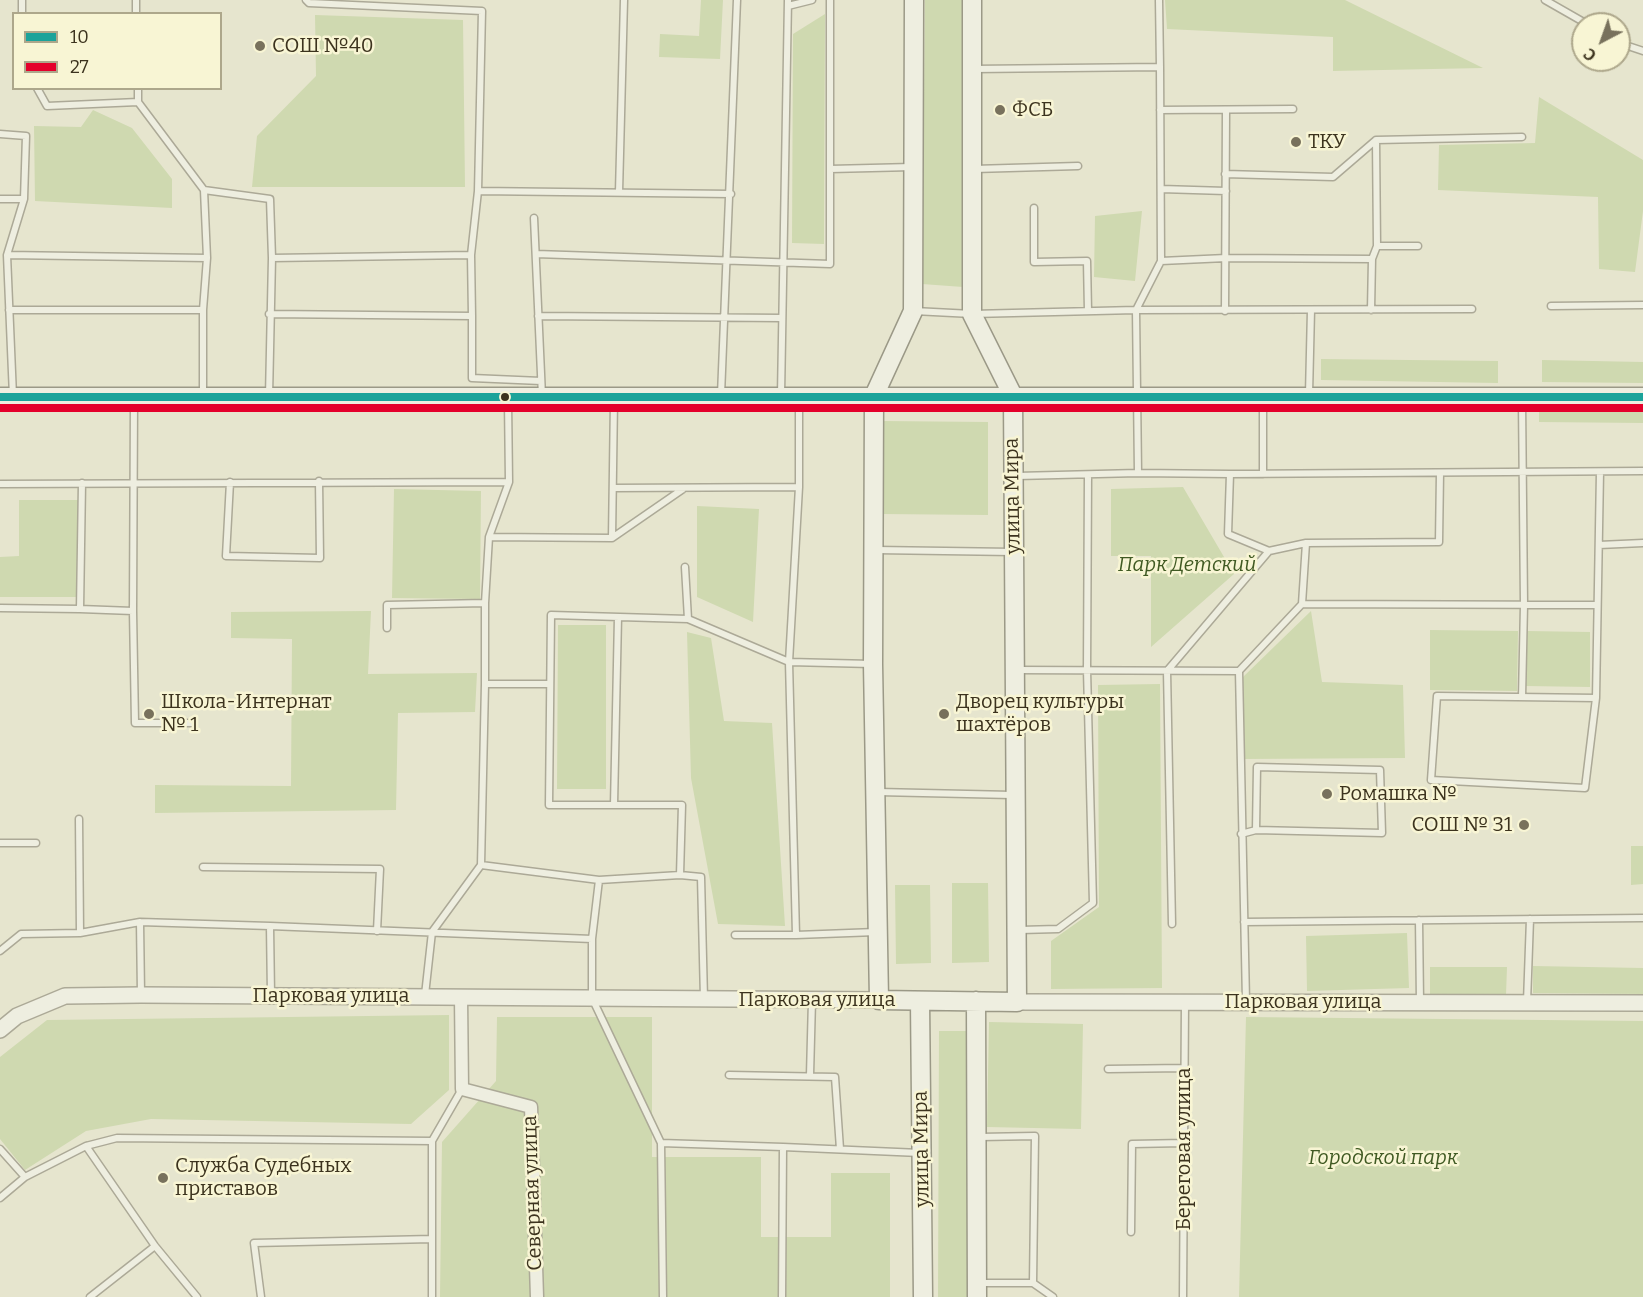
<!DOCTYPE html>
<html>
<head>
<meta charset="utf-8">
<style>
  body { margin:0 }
  #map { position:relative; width:1643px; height:1297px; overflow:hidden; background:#e6e5ce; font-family:Bitter,serif }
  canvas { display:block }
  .legend { position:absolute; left:12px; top:12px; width:210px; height:78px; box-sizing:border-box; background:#f8f5d4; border:2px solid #ada78b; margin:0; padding:8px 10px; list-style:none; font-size:18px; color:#3c331e }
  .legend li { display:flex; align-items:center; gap:12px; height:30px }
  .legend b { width:30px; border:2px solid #ada78b }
  .north { position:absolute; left:1571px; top:12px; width:60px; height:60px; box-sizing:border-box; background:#f8f5d4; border:2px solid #ada78b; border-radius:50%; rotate:221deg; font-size:16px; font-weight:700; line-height:24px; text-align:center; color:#3c331e }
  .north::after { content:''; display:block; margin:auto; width:21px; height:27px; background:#78715c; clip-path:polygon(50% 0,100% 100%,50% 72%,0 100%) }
</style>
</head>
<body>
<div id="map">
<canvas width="1643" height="1297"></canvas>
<ul class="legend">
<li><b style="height:8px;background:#1ba39a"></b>10</li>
<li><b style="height:8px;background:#e4002b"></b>27</li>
</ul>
<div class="north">С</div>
</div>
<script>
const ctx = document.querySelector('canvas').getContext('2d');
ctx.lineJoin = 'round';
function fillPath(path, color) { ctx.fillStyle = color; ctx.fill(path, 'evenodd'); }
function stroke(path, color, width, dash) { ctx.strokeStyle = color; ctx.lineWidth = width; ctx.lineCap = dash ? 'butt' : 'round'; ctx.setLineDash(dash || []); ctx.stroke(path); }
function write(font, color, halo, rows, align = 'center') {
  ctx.font = font + ' Bitter,serif'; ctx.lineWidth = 5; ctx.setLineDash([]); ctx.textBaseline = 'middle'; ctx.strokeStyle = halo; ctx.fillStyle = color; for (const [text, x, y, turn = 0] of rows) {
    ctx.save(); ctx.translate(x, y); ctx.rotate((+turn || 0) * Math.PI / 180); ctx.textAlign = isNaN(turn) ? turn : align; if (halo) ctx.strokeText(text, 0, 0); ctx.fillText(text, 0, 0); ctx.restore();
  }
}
const green = new Path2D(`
  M701,0H723L720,59L659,57L660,34L699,36Z
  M925,0H964L963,287L922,284Z
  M1165,0H1345L1483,68L1333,71V37L1167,29Z
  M825,14L824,244L792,243L793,34Z
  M315,15L463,20L465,187H252L257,136L316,76Z
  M1539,97L1643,160V211L1635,272L1599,269L1598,197L1438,190L1439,145L1535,143Z
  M93,110L132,128L172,179V208L35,201L34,126L81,127Z
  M1142,211L1135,281L1094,277L1095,216Z
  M1321,359L1498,361V383L1321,380Z
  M1542,360L1643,362V383L1542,382Z
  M1539,400L1643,402V423L1539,422Z
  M882,421L988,422V515L881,514Z
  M1183,487L1234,574L1151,647V556H1111V489Z
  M394,489L481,491L480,599L392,598Z
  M19,500H78V597H0V557L19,556Z
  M697,506L759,509L753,622L697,597Z
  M371,611L368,674L477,673L475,712L398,713L396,810L155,813V785L291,786L292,639L231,638V612Z
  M1311,611L1322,682L1403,685L1405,758L1243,759V677Z
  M558,625H606V789H557Z
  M1430,630L1518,631L1517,691L1430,690Z
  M1527,631L1590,632V687L1526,686Z
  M687,632L711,638L724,721L772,723L785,926L718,924L691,778Z
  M1160,684L1162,988L1051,989V941L1099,907L1098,685Z
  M1631,846H1643V884L1631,885Z
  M952,883H988L989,962L952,963Z
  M895,885H930L931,963L896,964Z
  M1407,933L1409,988L1307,991L1306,936Z
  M1533,966L1643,968V994L1533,993Z
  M1430,967H1507L1506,995H1430Z
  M449,1015V1090L411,1124L151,1119L86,1131L25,1170L0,1139V1057L47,1020Z
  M497,1017H652V1157H761V1237H831V1173H890V1297H440L442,1142L496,1081Z
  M1246,1017L1643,1021V1297H1239Z
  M989,1022L1083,1024L1081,1129L987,1127Z
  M939,1031H968L967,1297H938Z`);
const service = new Path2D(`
  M22,0V14
  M136,0V14
  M306,0L309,3L482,11L478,191L471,255L472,316
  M1545,0L1587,24
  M788,6L812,0
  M1619,43L1643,51
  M973,69L1160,67L1159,0
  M37,88L47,106L138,102
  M138,88V102L204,190L207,258L203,310V395
  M1160,110L1293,109
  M0,134L26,136L24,199L7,255L13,396
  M830,169L912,167
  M974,169L1078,166
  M1225,174L1333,177L1376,140L1522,137
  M1161,189L1226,191
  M204,190L270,199L272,258L269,396
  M478,191L731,194
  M619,192L624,0
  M0,199H24
  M1034,208V262L1087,261L1088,311
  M534,218L542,396
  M1377,246H1418
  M536,254L830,264V0
  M7,255L207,258
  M272,258L471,255
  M1161,261L1226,258L1372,259L1377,246L1376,140
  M1551,306L1643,305
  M9,310H203
  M1371,310L1372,259
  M914,311L972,314L1136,310L1472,309
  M1225,311L1226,111
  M269,314L472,316V378L541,381
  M538,316L782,318
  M1309,394L1311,310
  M721,395L737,0
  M781,395L788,0
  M134,400L133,611L135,723H193
  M1138,473L1136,310L1161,261L1160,67
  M1230,474L1228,534L1269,551
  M1263,474V400
  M1017,476L1138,473L1230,474L1643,471
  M230,482L226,556L320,558L319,481
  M82,483L80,609L133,611
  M0,484L509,482
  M799,487V398
  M613,488L799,487L789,662L796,935H735
  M489,537L612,538L683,489
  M612,538L614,400
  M1599,545L1643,543
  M876,550L1013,552
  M485,603L489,537L509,482L508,401
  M1302,604L1597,605
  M0,608L80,609
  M688,619L789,662L872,664
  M387,628V605L485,603V684
  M1017,670L1239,671
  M550,684H485L481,865L599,880
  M1522,697L1524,605L1522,401
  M1596,698L1437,696L1431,780L1585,788L1596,698L1600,472
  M878,792L1012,795
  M614,805L618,617
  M79,819L80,933
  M1241,834L1256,830L1382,833L1380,770L1257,767L1256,830
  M0,843H36
  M203,867L380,869L377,931
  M680,875L682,805H549L551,615L688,619L685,567
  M1419,920L1420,1002
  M140,922L270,926
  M1244,922L1643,918
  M1172,924L1167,671L1269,551L1306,543
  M1020,930L1058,929L1093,903L1087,670L1088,475
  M796,935L876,932
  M592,939L599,880L680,875L701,877L704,999
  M0,951L21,934L80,933L140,922L141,994
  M271,995L270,926L592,939V998L661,1143
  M425,995L432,932L481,865
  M1246,1001L1239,671L1302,604L1306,543L1439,542L1440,473
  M1527,1002L1530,919
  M1108,1069L1184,1068
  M729,1075L835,1077L840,1149
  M810,1075L812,1000
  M980,1137L1035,1136L1033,1283L1053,1297
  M432,1141V1297
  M86,1146L117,1138L432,1141L462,1089
  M0,1149L25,1177
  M0,1198L25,1177L86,1146L155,1246L197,1297
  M1131,1232L1132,1144L1184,1143
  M980,1283H1033
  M90,1297L155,1246
  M261,1297L254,1243L432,1239
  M663,1297L661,1143L783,1147
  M782,1297L783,1147L920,1153
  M1183,1297L1185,1002`);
const minor = new Path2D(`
  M461,997L462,1089L531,1107L537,1297`);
const tertiary = new Path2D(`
  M1017,1002L1643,1003
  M0,1030L17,1016L65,996L141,995L879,1000`);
const secondary = new Path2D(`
  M914,0L913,311L874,396L873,664L879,1000L1017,1002L1013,396L972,314V0
  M0,397H1643
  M920,1001L923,1297
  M976,1001L977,1297`);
const bus1 = new Path2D(`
  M0,397H1643`);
const bus2 = new Path2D(`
  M0,408H1643`);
const markers = [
  [260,46,6,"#78715c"],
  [1000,110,6,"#78715c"],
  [1296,142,6,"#78715c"],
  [505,397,5,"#3c331e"],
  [149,714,6,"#78715c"],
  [944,714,6,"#78715c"],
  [1327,794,6,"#78715c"],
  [1524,825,6,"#78715c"],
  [163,1178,6,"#78715c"]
];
const poiNames = [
  ["СОШ №40",272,46],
  ["ФСБ",1012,110],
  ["ТКУ",1308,142],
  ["Школа-Интернат",161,702],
  ["№ 1",161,725],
  ["Дворец культуры",956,702],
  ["шахтёров",956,725],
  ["Ромашка №",1339,794],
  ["СОШ № 31",1512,825,"right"],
  ["Служба Судебных",175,1166],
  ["приставов",175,1189]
];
const streetNames = [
  ["улица Мира",1013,496,-91],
  ["Парковая улица",331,996],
  ["Парковая улица",817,1000],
  ["Парковая улица",1303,1002],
  ["улица Мира",922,1149,-91],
  ["Береговая улица",1184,1149,-90],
  ["Северная улица",533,1193,-92]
];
const parkNames = [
  ["Парк Детский",1187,565],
  ["Городской парк",1383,1158]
];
fillPath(green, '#cfd9b0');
stroke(service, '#aca997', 9);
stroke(minor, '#aca997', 15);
stroke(tertiary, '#aca997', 18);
stroke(secondary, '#9b9987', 21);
stroke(service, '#eeeee0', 6);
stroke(minor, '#eeeee0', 12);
stroke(tertiary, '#eeeee0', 15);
stroke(secondary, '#eeeee0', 18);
stroke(bus1, '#1ba39a', 8);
stroke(bus2, '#e4002b', 8);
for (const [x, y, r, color] of markers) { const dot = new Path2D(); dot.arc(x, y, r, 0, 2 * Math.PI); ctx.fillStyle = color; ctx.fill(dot); stroke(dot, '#f8f5d4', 2); }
write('20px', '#3c331e', '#f8f5d4', poiNames, 'left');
write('20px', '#3c331e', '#f8f5d4', streetNames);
write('italic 20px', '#405a23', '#f8f5d4', parkNames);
</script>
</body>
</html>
